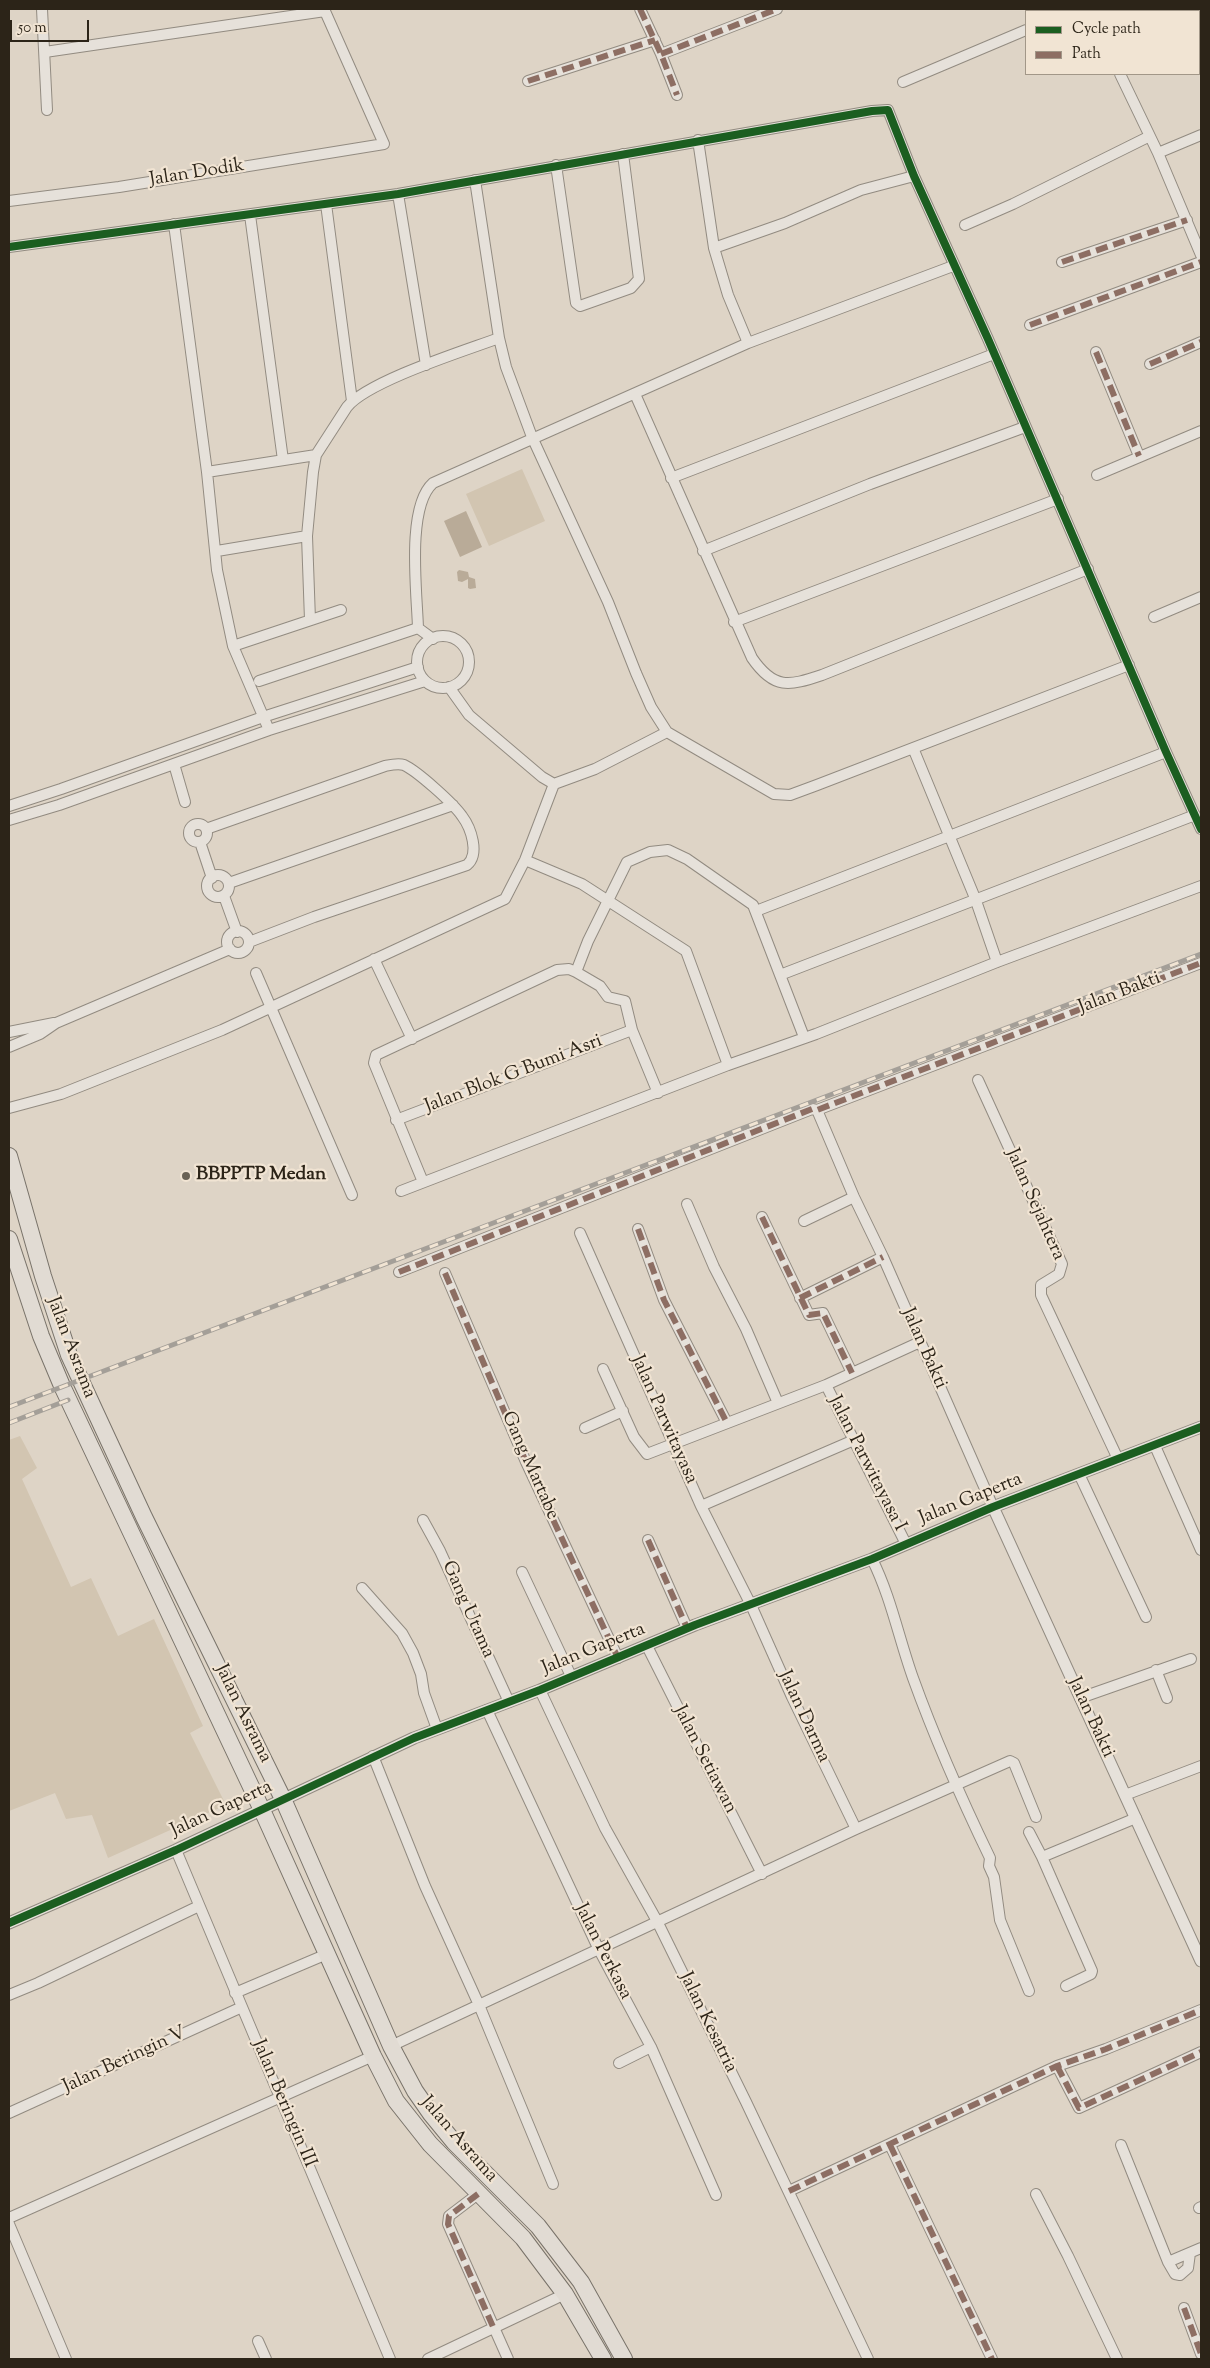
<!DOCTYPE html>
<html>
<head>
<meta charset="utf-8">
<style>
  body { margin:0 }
  #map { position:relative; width:1210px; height:2368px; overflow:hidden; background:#ded4c6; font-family:"Sorts Mill Goudy",serif }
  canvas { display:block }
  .frame { position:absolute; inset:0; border:10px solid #2c2418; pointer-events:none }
  .legend { position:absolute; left:1025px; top:10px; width:175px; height:65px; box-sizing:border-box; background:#f1e4d3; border:1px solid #a29788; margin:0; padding:6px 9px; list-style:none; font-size:15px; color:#2c2418 }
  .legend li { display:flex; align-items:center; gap:10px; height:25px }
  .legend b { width:25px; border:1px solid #a29788 }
  .scale { position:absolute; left:10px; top:20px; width:79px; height:22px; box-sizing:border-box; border:2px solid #2c2418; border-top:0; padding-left:6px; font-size:15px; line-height:18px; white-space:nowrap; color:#2c2418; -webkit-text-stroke:4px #f1e4d3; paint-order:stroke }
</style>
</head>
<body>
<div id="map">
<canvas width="1210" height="2368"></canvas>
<div class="frame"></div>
<ul class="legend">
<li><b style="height:6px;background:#1b5e20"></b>Cycle path</li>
<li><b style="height:6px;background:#8d6e63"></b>Path</li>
</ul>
<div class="scale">50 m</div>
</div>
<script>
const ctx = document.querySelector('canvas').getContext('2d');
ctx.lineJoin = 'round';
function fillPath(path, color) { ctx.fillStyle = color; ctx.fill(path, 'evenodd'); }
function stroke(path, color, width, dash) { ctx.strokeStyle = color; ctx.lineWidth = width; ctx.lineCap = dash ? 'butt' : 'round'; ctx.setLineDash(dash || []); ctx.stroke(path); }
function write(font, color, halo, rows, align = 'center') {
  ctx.font = font + ' "Sorts Mill Goudy",serif'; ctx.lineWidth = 4.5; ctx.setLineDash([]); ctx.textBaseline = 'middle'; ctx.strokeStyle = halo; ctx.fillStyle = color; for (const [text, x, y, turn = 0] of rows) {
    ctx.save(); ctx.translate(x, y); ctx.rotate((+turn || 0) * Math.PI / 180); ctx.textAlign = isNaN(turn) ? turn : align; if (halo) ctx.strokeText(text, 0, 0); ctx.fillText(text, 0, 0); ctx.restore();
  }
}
const green = new Path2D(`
  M522,469L545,521L489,546L466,494Z
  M20,1436L37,1468L22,1479L71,1587L91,1578L118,1636L154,1619L203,1726L190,1733L226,1805L108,1858L92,1815L66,1819L55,1793L9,1811V1440Z`);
const water = new Path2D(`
  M466,511L482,547L460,557L444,521Z
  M459,570L468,572L469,577L475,579L476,588L470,589L468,588V579L462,582L458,581L457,572Z`);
const minor = new Path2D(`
  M42,9L47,110
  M640,9L661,54L677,95
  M1095,9L1096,11
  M1072,11L1079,9
  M45,52L325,11
  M661,54L777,9
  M1120,74L1158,153L1201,255
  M528,81L655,40
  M903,82L1026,30
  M698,140L714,248L728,295L748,343
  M1158,153L1201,135
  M556,165L576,303L580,306L631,288L639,279L623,154
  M475,180L499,338L506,367L532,437L608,602L636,673L651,707L667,732
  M398,194L426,365
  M9,201L119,187L384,144L324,9
  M326,204L352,401
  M250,215L283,460
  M174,224L207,472L217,570L233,646L269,730
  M965,225L1013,204L1148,137
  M9,247L398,194L872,111L888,110L914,176L988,339L1166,752L1201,829
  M714,248L785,223L861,190L914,176
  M1062,262L1187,220
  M1030,325L1201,262
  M1096,352L1139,456
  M1150,364L1201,342
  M635,394L752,658C774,690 789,686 822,675L1088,569
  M207,472L316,455
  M1097,475L1201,431
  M671,478L994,354
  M217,551L307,536
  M703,551L870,484L1025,427
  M1154,617L1201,597
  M310,620L307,536L313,472L316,455L347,407C368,381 464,351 499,338
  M734,622L1058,499
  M417 662a26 26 0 1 1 52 0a26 26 0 1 1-52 0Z
  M433,639L418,628C417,593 406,507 433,483L748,343L953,266
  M233,646L341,610
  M259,681L418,628
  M449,687L469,715L542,777L554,784L595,769L667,732L774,794L790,795L817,785L1129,665
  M913,748L975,898L997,962
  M174,764L185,802
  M9,806L61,789L263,717L418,667
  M9,820L59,805L269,730L425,681
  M189 833a9 9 0 1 1 18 0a9 9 0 1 1-18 0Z
  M206,829L385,766C390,765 398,763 404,765C417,771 453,803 462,816C471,828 480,854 467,865L314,917L249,942
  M200,842L212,878
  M525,860L582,884L686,951L728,1065
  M207 886a11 11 0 1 1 22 0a11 11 0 1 1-22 0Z
  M229,883L453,805
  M224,896L237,932
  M756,911L1166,752
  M227 942a11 11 0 1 1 22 0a11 11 0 1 1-22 0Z
  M374,959L412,1039
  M576,972L588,941L627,862L650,852L668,850L687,859L753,905L804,1037
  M256,973L352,1195
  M780,975L1195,815
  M9,1032L54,1023
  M9,1047L40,1034L56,1023L230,949
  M978,1080L1062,1264L1059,1274L1041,1285V1295L1118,1459
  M9,1108L61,1094L222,1030L505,899L525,860L554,784
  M817,1110L854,1197L883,1257L993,1507
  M396,1120L632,1030
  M423,1182L374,1063L376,1055L557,970L569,969L576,972L600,986L608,997L625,1001L632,1030L658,1093
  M401,1191L728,1065L816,1034L997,962L1201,886
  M687,1204L714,1267L746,1329L778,1403
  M762,1217L809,1315L823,1313L852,1373
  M804,1221L854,1197
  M638,1229L664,1300L727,1423
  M580,1233L701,1506L751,1605L792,1697L856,1829
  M399,1272L812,1109L817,1110L1201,963
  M445,1273L526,1462L618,1658
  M800,1298L883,1257
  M603,1369L634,1437L647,1454L826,1385L920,1342
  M826,1385L906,1544
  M585,1428L623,1411
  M1155,1446L1201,1550
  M1079,1474L1146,1617
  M701,1506L854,1440
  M423,1520L440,1551L509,1702
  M648,1540L687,1628
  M872,1559C891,1597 899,1639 913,1678C935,1739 962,1800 990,1858L989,1866L994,1877L1000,1920L1029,1991
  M522,1572L571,1676
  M362,1588L402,1633L413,1653L421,1674L424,1693L437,1729
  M647,1646L762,1874
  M1156,1670L1167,1698
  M540,1690L605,1828L657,1921L746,2102L868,2359
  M1080,1698L1191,1659
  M487,1710L598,1948L651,2047L716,2195
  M373,1756L425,1886L479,2005L553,2184
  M1125,1795L1201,1766
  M1029,1832L1042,1857
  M176,1850L390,2359
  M1066,1986L1091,1974L1092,1971L1042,1857L1136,1818
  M235,1993L327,1954
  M9,1995L38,1983L199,1906
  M391,2046L856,1829L1010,1761L1014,1763L1036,1817
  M619,2063L651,2047
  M1057,2066L1079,2108L1201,2052
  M9,2113L242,2007
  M890,2145L992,2359
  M1121,2145L1168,2262L1175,2274L1180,2275L1188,2268L1190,2253
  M789,2191L1057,2066L1106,2049L1201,2010
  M478,2194L449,2216L448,2224L508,2359
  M1036,2194L1068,2256L1117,2359
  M1199,2208L1201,2207
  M9,2218L373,2056
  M9,2224L66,2359
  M1168,2262L1201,2248
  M1184,2308L1201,2354
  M258,2341L266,2359
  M428,2359L565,2294`);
const tertiary = new Path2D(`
  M993,1507L1201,1961
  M9,1923L176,1850L414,1738L540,1690L695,1625L872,1559L993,1507L1201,1427`);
const trunk = new Path2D(`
  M9,1156L43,1276L69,1355L144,1517L283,1799L391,2046L415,2091L431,2114L454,2142L538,2226L581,2282L624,2359
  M9,1239L41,1336L62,1386L262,1810L373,2056L396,2101L430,2144L523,2238L565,2294L603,2359`);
const rail = new Path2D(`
  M9,1407L1201,954
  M9,1423L68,1400`);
const quiet = new Path2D(`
  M640,9L661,54L677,95
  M661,54L777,9
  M528,81L655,40
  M1062,262L1187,220
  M1030,325L1201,262
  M1096,352L1139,456
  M1150,364L1201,342
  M762,1217L809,1315L823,1313L852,1373
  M638,1229L664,1300L727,1423
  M399,1272L812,1109L817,1110L1201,963
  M445,1273L526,1462L618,1658
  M800,1298L883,1257
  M648,1540L687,1628
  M1057,2066L1079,2108L1201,2052
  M890,2145L992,2359
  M789,2191L1057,2066L1106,2049L1201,2010
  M478,2194L449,2216L448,2224L494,2329
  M1184,2308L1201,2354`);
const cycleway = new Path2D(`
  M9,247L398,194L872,111L888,110L914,176L988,339L1166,752L1201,829
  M9,1923L176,1850L414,1738L540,1690L695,1625L872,1559L993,1507L1201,1427`);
const markers = [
  [186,1176,5,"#6a6255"]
];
const streetNames = [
  ["Jalan Dodik",197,174,-9],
  ["Jalan Bakti",1120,994,-21],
  ["Jalan Blok G Bumi Asri",514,1075,-21],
  ["Jalan Sejahtera",1034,1205,66],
  ["Jalan Asrama",70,1348,69],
  ["Jalan Bakti",923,1349,66],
  ["Jalan Parwitayasa",663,1420,66],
  ["Jalan Parwitayasa I",866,1464,63],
  ["Gang Martabe",529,1466,66],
  ["Jalan Gaperta",971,1500,-22],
  ["Gang Utama",467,1610,66],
  ["Jalan Gaperta",594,1650,-22],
  ["Jalan Asrama",242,1714,64],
  ["Jalan Darma",803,1717,65],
  ["Jalan Bakti",1090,1718,65],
  ["Jalan Setiawan",704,1760,63],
  ["Jalan Gaperta",222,1810,-25],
  ["Jalan Perkasa",602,1952,63],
  ["Jalan Kesatria",707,2023,64],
  ["Jalan Beringin V",125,2061,-25],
  ["Jalan Beringin III",283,2104,67],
  ["Jalan Asrama",458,2140,49]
];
const poiNames = [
  ["BBPPTP Medan",196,1176]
];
fillPath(green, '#d2c5b1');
fillPath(water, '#b9ab98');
stroke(minor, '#928b81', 12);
stroke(tertiary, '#928b81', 13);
stroke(trunk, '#79736a', 18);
stroke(minor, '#e6e1da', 10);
stroke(tertiary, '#e6e1da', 11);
stroke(trunk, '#e1dbd3', 16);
stroke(rail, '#a49f98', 5);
stroke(rail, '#f1e4d3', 3, [9]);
stroke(quiet, '#8d6e63', 6, [12, 6]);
stroke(cycleway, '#1b5e20', 8);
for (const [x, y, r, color] of markers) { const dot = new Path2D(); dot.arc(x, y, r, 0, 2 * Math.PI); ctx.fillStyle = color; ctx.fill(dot); stroke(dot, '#f1e4d3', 2); }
write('19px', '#2c2418', '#f1e4d3', streetNames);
write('bold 19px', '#2c2418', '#f1e4d3', poiNames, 'left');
</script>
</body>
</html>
